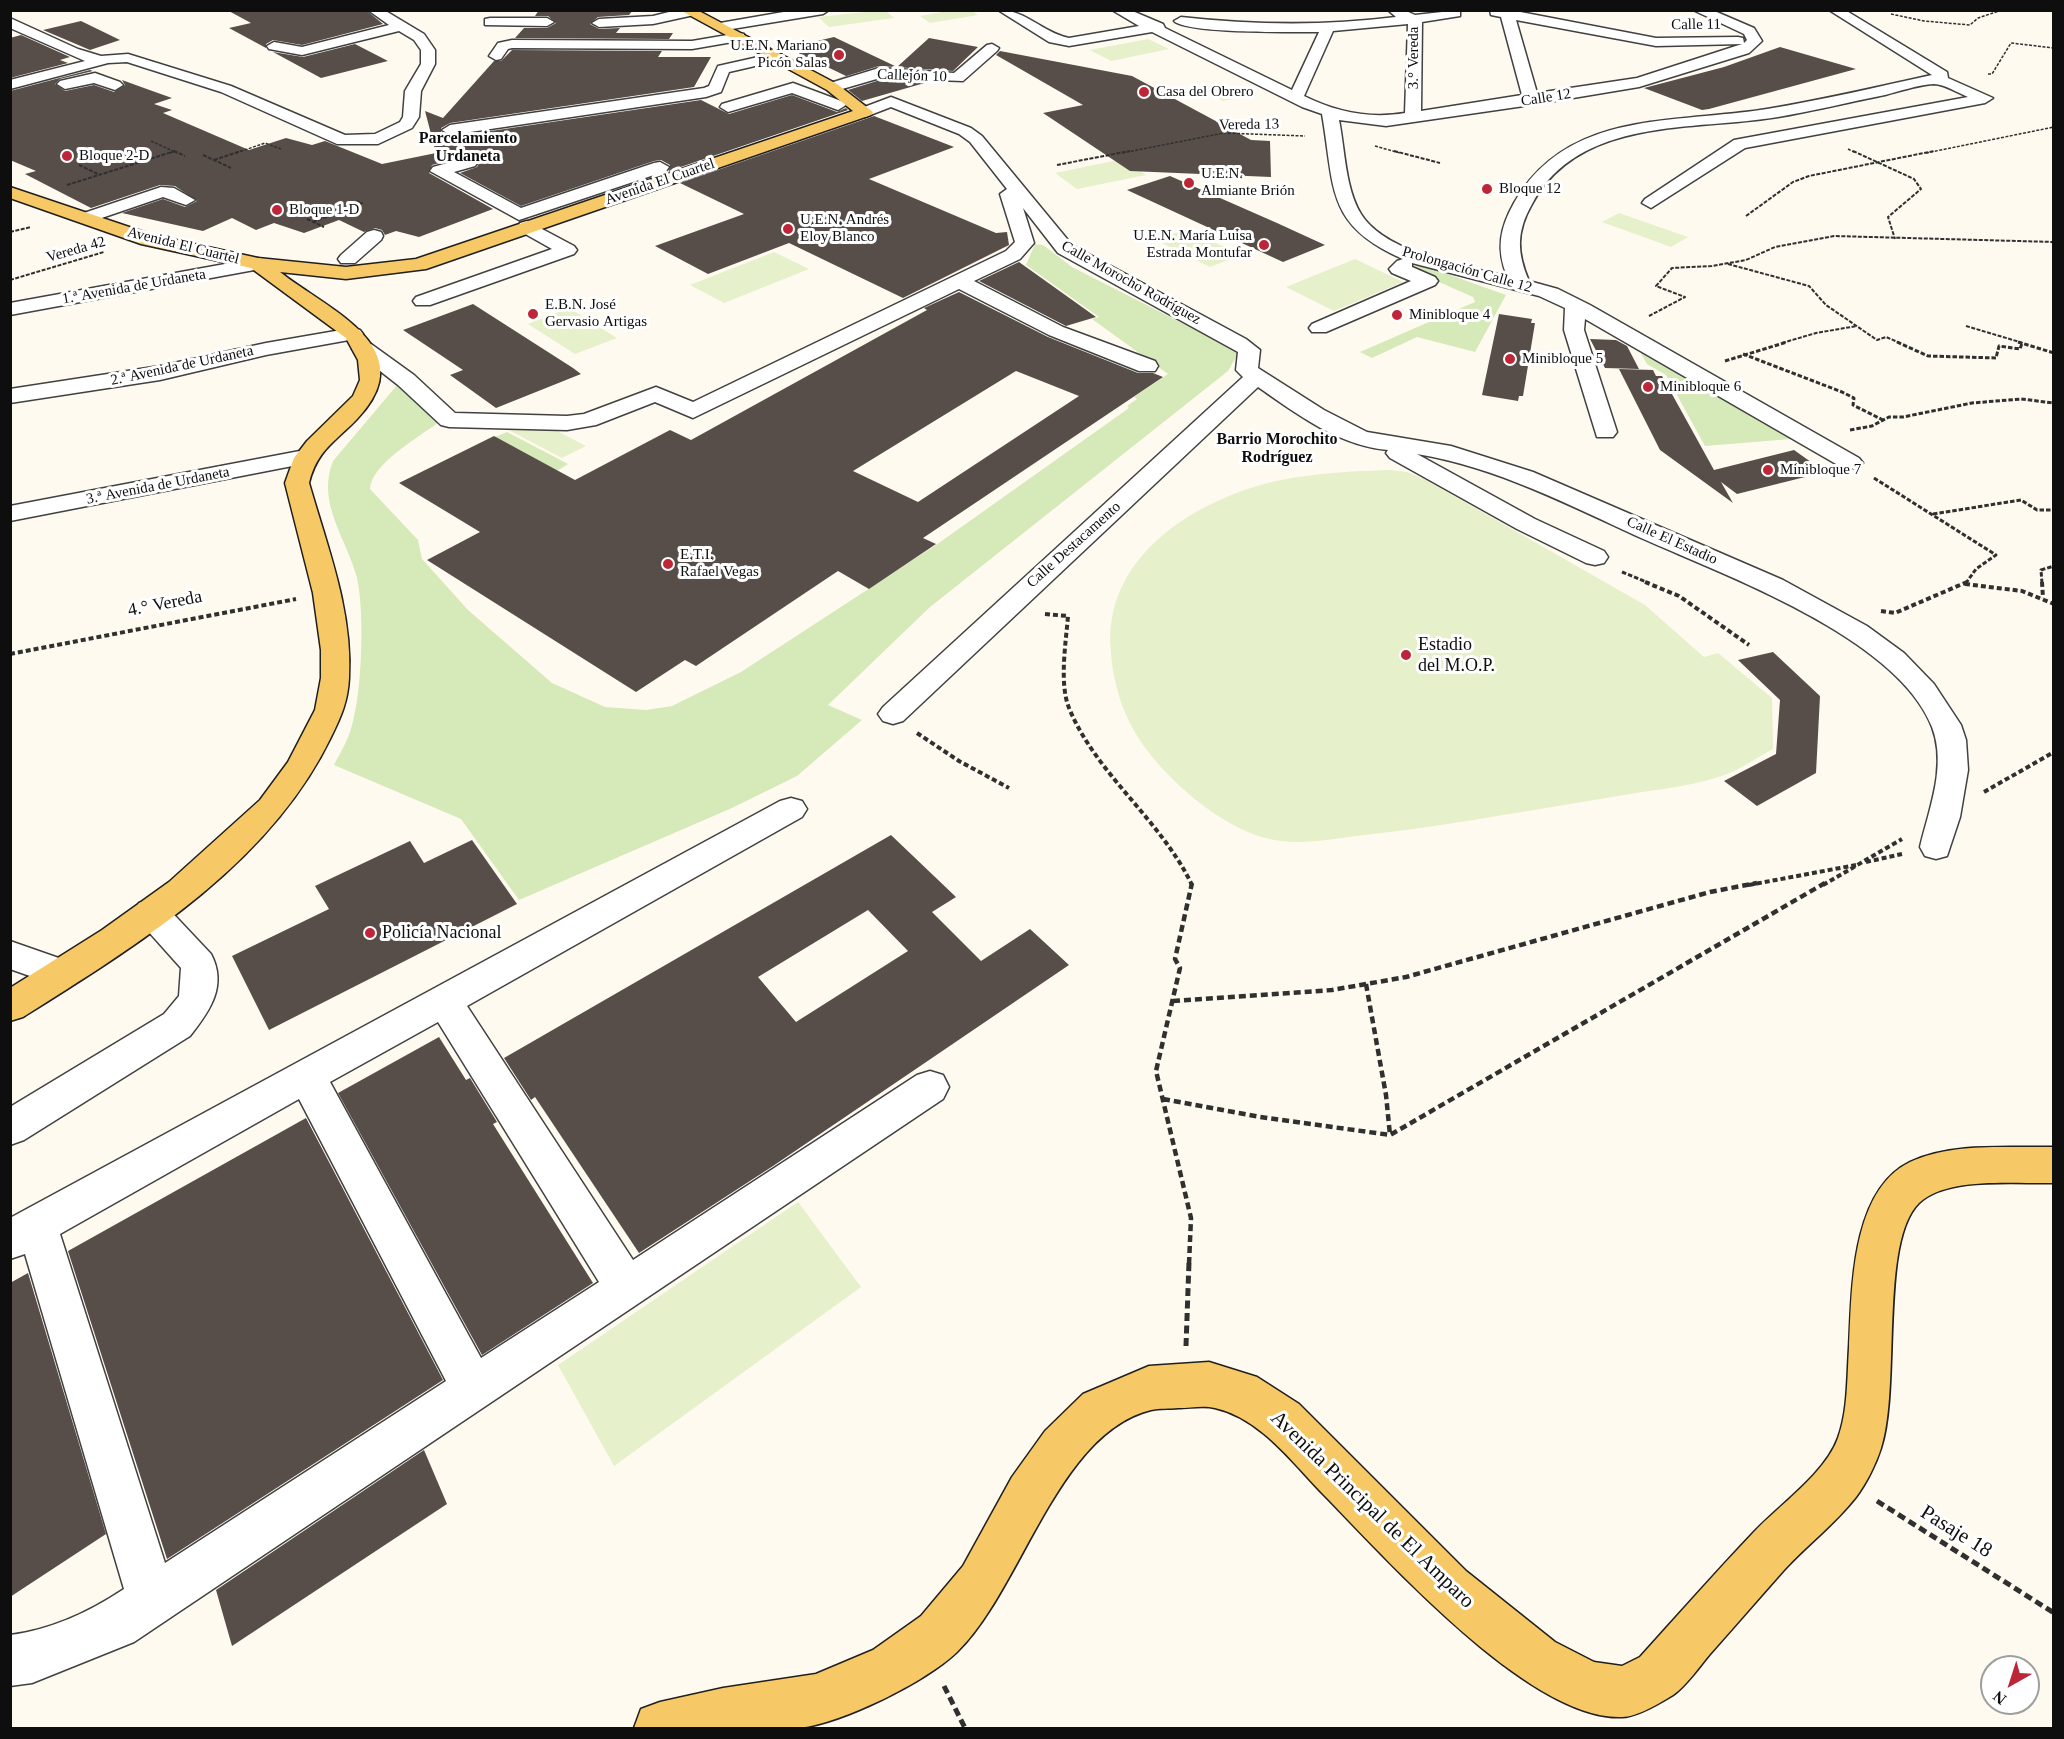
<!DOCTYPE html>
<html>
<head>
<meta charset="utf-8">
<style>
  body { margin:0 }
  #map { position:relative; width:2064px; height:1739px; overflow:hidden; background:#fffaef; font-family:Georgia,serif }
  canvas { display:block }
  .frame { position:absolute; inset:0; border:12px solid #0e0e0e; pointer-events:none }
  .north { position:absolute; left:1980px; top:1655px; width:60px; height:60px; box-sizing:border-box; background:#fff; border:2px solid #9f9f9f; border-radius:50%; rotate:219deg; font-size:16px; font-weight:700; line-height:24px; text-align:center; color:#0e0e0e }
  .north::after { content:''; display:block; margin:auto; width:21px; height:27px; background:#bd2639; clip-path:polygon(50% 0,100% 100%,50% 72%,0 100%) }
</style>
</head>
<body>
<div id="map">
<canvas width="2064" height="1739"></canvas>
<div class="frame"></div>
<div class="north">N</div>
</div>
<script>
const ctx = document.querySelector('canvas').getContext('2d');
ctx.lineJoin = 'round';
function fillPath(path, color) { ctx.fillStyle = color; ctx.fill(path, 'evenodd'); }
function stroke(path, color, width, dash) { ctx.strokeStyle = color; ctx.lineWidth = width; ctx.lineCap = dash ? 'butt' : 'round'; ctx.setLineDash(dash || []); ctx.stroke(path); }
function write(font, color, halo, rows, align = 'center') {
  ctx.font = font + ' Georgia,serif'; ctx.lineWidth = 6; ctx.setLineDash([]); ctx.textBaseline = 'middle'; ctx.strokeStyle = halo; ctx.fillStyle = color; for (const [text, x, y, turn = 0] of rows) {
    ctx.save(); ctx.translate(x, y); ctx.rotate((+turn || 0) * Math.PI / 180); ctx.textAlign = isNaN(turn) ? turn : align; if (halo) ctx.strokeText(text, 0, 0); ctx.fillText(text, 0, 0); ctx.restore();
  }
}
const green = new Path2D(`
  M1035,244L1043,245L1072,267L1239,352L1228,371L930,607L828,705L862,720L797,776L732,808L519,900L461,819L334,765C339,755 346,744 350,732C362,698 365,614 357,578C347,539 316,503 333,461L398,384L439,422C419,437 371,464 370,489L418,540L422,559L468,610L552,683L605,707L646,710L672,706L741,672L936,545L1129,408L1127,406L1137,399L1134,397L1168,374L1092,319L1099,317L1026,265Z
  M1422,265L1506,295L1475,352L1417,337L1372,358L1360,352L1475,302L1473,297L1407,268Z
  M1636,345L1791,439L1705,446L1666,375L1647,364Z
  M507,432L568,464L557,471L495,437Z`);
const pitch = new Path2D(`
  M885,10L894,18L829,27L818,17Z
  M953,10L972,11L978,15L930,23L920,16Z
  M1148,39L1169,49L1111,61L1090,50Z
  M1222,83L1247,96L1223,101L1199,88Z
  M1123,159L1146,175L1077,189L1055,173Z
  M1619,213L1688,237L1671,247L1602,222Z
  M1186,229L1241,255L1210,267L1156,240Z
  M774,252L809,269L724,303L690,285Z
  M1355,259L1403,282L1334,311L1286,287Z
  M569,308L617,338L575,354L528,324Z
  M523,413L586,446L562,458L499,425Z
  M1390,470L1407,472L1426,480L1645,605L1704,657L1718,653L1772,698L1773,749C1758,757 1743,768 1727,774C1701,784 1670,788 1642,792C1602,799 1562,805 1522,812C1467,821 1412,830 1356,836C1326,840 1295,846 1265,838C1222,826 1177,788 1150,754C1126,724 1114,690 1111,653C1101,556 1197,498 1281,480C1317,473 1353,471 1390,470Z
  M798,1202L861,1287L614,1466L558,1365Z`);
const building = new Path2D(`
  M227,10H366L383,24L302,45L273,40L266,44V48L229,28L251,23Z
  M539,10H633L629,15L598,17L590,24L599,29L620,28L616,33H673L669,39L515,38L524,28H547L556,23L548,16H535Z
  M81,21L120,40L90,50L43,30Z
  M21,35L70,57L60,60L68,63L10,78V38Z
  M834,37L897,67L929,38L978,47L953,71L879,66L834,80L846,76L788,48Z
  M355,44L388,61L321,78L273,52L303,57Z
  M1780,47L1856,69L1709,109L1702,110L1644,88L1724,67Z
  M512,50L662,51L658,57H711L694,87L450,123L441,128V132L450,137L701,100L729,114L792,95L837,112L846,108L848,110L669,171L670,165L661,160L654,161L521,206L460,173L477,167L480,162L475,156L468,155L432,165L429,173L493,209L419,237L396,231L385,235L382,230L375,228L364,232L339,220L304,233L274,223L256,230L232,218L203,231L122,213L163,199L185,207L197,201L175,186L160,185L91,208L25,174L36,171L10,160V91L90,70L93,71L60,79L55,84L65,91L94,85L114,92L125,85L122,80L144,88L172,98L154,104L172,110L163,113L249,150L286,138L312,145L325,141L382,164L436,153L425,111L443,118L494,61H501Z
  M1000,51L1132,76L1251,140L1270,141L1271,177L1130,171L1043,113L1083,105L996,55Z
  M880,80L928,82L862,101L848,90Z
  M874,116L954,147L869,179L996,233L1007,232L1009,245L903,298L789,243L708,274L655,246L744,214L680,183Z
  M1170,176L1277,223L1325,245L1283,262L1127,190Z
  M1019,262L1096,317L1066,326L979,281Z
  M959,292L1048,337L1138,373H1153L1163,377L923,538L936,544L869,589L838,571L696,666L685,660L636,692L427,560L480,532L399,483L494,436L575,480L670,430L691,440L927,310L924,308ZM1016,371L1079,396L918,502L853,471Z
  M473,304L573,368L581,374L496,408L450,375L463,370L403,330Z
  M1499,314L1532,319L1531,323H1535L1523,396H1519L1518,401L1482,395Z
  M1590,339L1616,340L1627,346L1639,369L1605,368Z
  M1619,369L1653,370L1656,376H1662L1714,470L1794,450L1825,472L1737,494L1721,482L1733,503L1660,450Z
  M1773,652L1820,696L1816,773L1757,806L1724,781L1776,754L1780,700L1738,660Z
  M891,835L956,897L932,912L981,961L1030,929L1069,965L773,1166L639,1253L535,1097L531,1100L504,1058ZM868,910L908,951L796,1022L758,977Z
  M472,840L517,904L269,1030L232,956L329,909L315,886L410,841L424,863Z
  M439,1037L466,1080L470,1078L497,1122L493,1124L593,1283L482,1355L338,1093Z
  M306,1118L443,1380L167,1559L68,1251Z
  M28,1273L106,1534L10,1597V1283Z
  M424,1450L447,1504L232,1646L216,1590Z`);
const pathFar5 = new Path2D(`
  M1891,14L1924,21L1970,25L1978,18L2002,10
  M1988,74H1992L2011,43L2054,48
  M151,141L177,153
  M1375,146L1400,153
  M1848,149L1856,153
  M170,153L175,151
  M236,153L265,143L281,149
  M1122,153L1224,133L1305,136
  M1926,153L2054,127`);
const pathFar4 = new Path2D(`
  M174,151L185,156
  M1394,151L1440,163
  M1853,151L1914,179L1921,189L1888,217L1895,239
  M203,155L231,168
  M214,160L241,151
  M79,165L100,175
  M1057,165L1130,151
  M67,185L175,151
  M1746,216L1793,182L1809,176L1934,151
  M307,219L324,227
  M313,222L362,203L356,201
  M10,232L31,227
  M1728,264L1809,286L1826,305L1877,340L1886,337L1900,343
  M10,280L104,252
  M1649,316L1685,297L1656,286L1672,268L1712,266L1746,260L1775,247L1834,236L2054,242
  M1966,326L2023,343
  M1782,343L1816,333L1857,326`);
const pathFar3 = new Path2D(`
  M1897,342L1928,356L1996,358L1999,346L2020,349L2022,343
  M2018,342L2054,353
  M1743,354L1842,392L1854,398L1853,405L1883,420
  M1725,361L1787,342
  M1850,430L1872,426L1889,417H1903L1972,403L2021,399L2054,403
  M1874,478L1996,555L1976,569L1966,583
  M1933,514L2021,500L2037,510H2054
  M1622,572L1649,583
  M2042,583L2041,570L2054,566`);
const pathFar2 = new Path2D(`
  M1645,582L1679,596L1749,645
  M2042,582L2043,598
  M1965,584L2022,591L2054,604
  M1881,611L1895,613L1967,582
  M1045,614L1068,616C1066,642 1059,683 1069,708C1096,774 1161,820 1192,885
  M10,654L296,599
  M917,733L959,761L1009,788
  M1984,792L2054,752
  M1866,862L1902,854
  M1749,885L1856,865
  M1823,885L1902,839`);
const pathFar1 = new Path2D(`
  M1366,984L1386,1095L1390,1135L1825,883
  M1173,1001L1332,990L1406,977L1710,892L1757,883
  M1163,1099L1260,1117L1390,1135
  M1189,1264L1191,1218L1156,1071L1180,968L1175,959L1192,883`);
const path = new Path2D(`
  M1186,1346L1189,1262
  M1877,1501L2054,1613
  M944,1686L965,1728`);
const minor = new Path2D(`
  M368,10H384L424,34L435,50V64L421,91L419,117L412,128L378,144H337L221,92L127,62L108,63L10,89V80L85,61L10,28V18L78,49L101,56L128,54L231,86L345,135L375,134L400,122L403,117L405,91L421,64V50L414,40L399,31L302,55L269,49L267,46L274,42L302,47L389,25Z
  M677,10L696,12L694,15L653,24L599,27L592,23L599,19L653,16Z
  M795,10H829L823,14L720,31L713,27L720,23Z
  M998,10C1027,10 1041,32 1069,38L1139,26L1112,10H1130L1163,24L1165,28L1292,90L1319,32C1296,32 1187,34 1174,21L1181,17C1253,25 1325,26 1396,17L1388,10H1404L1415,15L1460,10V16L1422,22L1421,111L1522,95L1501,17L1491,15L1490,10H1510L1656,38L1738,37L1743,38L1744,43L1747,40L1744,34L1693,10H1712L1754,28L1762,41L1749,53L1639,87L1531,105L1386,126L1339,120C1345,149 1345,188 1361,214C1385,253 1466,267 1507,276C1496,249 1500,228 1514,203C1567,109 1675,124 1767,109C1822,100 1877,87 1932,75L1829,10H1845L1947,72L1948,78L1993,98L1985,103L1745,148L1651,208L1642,203L1645,199L1734,140L1968,97C1958,93 1944,84 1934,84C1918,85 1900,91 1885,95C1849,102 1814,111 1778,117C1694,131 1579,116 1532,204C1516,232 1517,253 1529,281L1558,289L1590,305L1859,458L1863,463L1859,468H1843L1585,319L1584,330L1617,432L1613,437H1597L1564,330L1565,308L1539,296L1412,263V267L1435,277L1438,281L1435,285L1326,332H1312L1309,328L1312,324L1411,281L1392,273L1389,269L1397,261L1403,259C1325,225 1335,188 1322,114L1302,107L1152,32L1069,46L1049,42ZM1516,20L1656,46L1742,44L1637,78L1537,93ZM1408,24L1405,113C1370,119 1336,112 1304,96L1333,31Z
  M490,18H547L554,22L547,26L485,25V19Z
  M739,33L744,34V40L692,49L512,48L508,49L501,59L496,60L489,56L498,43L512,40L692,41Z
  M992,44L999,48L997,51L963,81L880,78L832,92L824,87L827,84L879,68L954,73L987,45Z
  M776,53L781,54L783,57L781,60L729,72L721,92L706,97L450,135L442,130L450,125L704,88L709,86L718,66Z
  M95,73L120,82L123,85L115,90L94,83L65,89L57,84L60,81Z
  M793,83L844,102L846,105L838,110L792,93L728,112L720,107L722,104Z
  M891,97L971,128L982,136L1072,245L1246,339L1260,350L1258,368L1324,410L1367,432L1451,446L1533,472L1783,580L1867,626L1904,653L1934,684L1961,725L1966,740L1968,770L1960,817L1947,856L1936,859L1925,856L1920,847C1929,809 1947,766 1932,727C1897,637 1724,575 1641,538C1569,505 1496,467 1417,454L1535,519L1604,551L1608,557L1604,563L1595,565L1586,563L1517,529L1390,458L1386,453L1388,450C1339,446 1297,414 1258,387L903,721L893,724L883,721L878,714L883,707L1243,377L1236,370L1238,352L1058,253L1023,208L1034,243L1020,259L974,281L1063,327L1155,361L1158,366L1155,371H1139L1049,335L959,289L693,418L655,402L596,425L567,430L449,427L441,425L398,385L352,349L355,344H371L414,375L455,413L567,416L584,414L656,387L693,402L1006,251L1015,242L1000,194L1007,189L970,142L959,134L891,107L865,117L857,112L859,109Z
  M469,157L475,158L478,162L475,166L454,172L521,208L654,163L660,162L669,167L666,171L519,220L430,171L433,167Z
  M161,187L174,188L195,200L186,205L163,197L87,223L78,218L81,214Z
  M527,221L574,246L577,250L574,254L430,305H416L413,301L416,297L552,249L520,231L518,227L520,223Z
  M374,230L381,232L383,236L381,240L355,263H341L338,259L341,255L367,232Z
  M258,258L265,260L268,264L265,268L10,315V303Z
  M353,328L360,330L363,334L360,338L266,355L160,380L10,403V389L160,366L266,343Z
  M305,450L313,452L317,457L313,462L10,521V506Z
  M791,798L802,801L807,809L802,817L467,1006L633,1260L917,1075L930,1071L943,1075L949,1087L943,1099L134,1642L32,1683L10,1686V1635C51,1630 91,1611 124,1589L25,1254L10,1259V1218L780,801ZM438,1022L599,1282L481,1358L330,1082ZM299,1099L446,1381L165,1563L60,1234Z
  M151,899L163,903L211,954C228,986 209,1012 190,1036L24,1140L10,1145V1107L164,1014L179,996L181,968L139,921L134,912L139,903Z
  M10,941L73,963L79,973L73,983L61,987L10,969Z`);
const major = new Path2D(`
  M680,10H697L837,84L873,112L871,115L426,269L346,279L280,272C328,310 425,348 357,419C335,442 317,450 309,483C327,546 353,611 349,678C348,701 341,717 331,737C270,864 139,944 23,1017L10,1021V988L102,930L169,882L260,800L288,762L315,710L321,678V650L313,593L285,483L294,458L307,441L353,396L360,380L358,360L346,338L251,268L141,244L10,198V187L153,235L258,258L346,267L416,259L853,111L827,90Z
  M2054,1147V1183C2016,1184 1947,1176 1919,1203C1879,1242 1901,1388 1881,1448C1876,1464 1866,1484 1856,1497C1835,1524 1807,1545 1784,1570C1759,1598 1735,1626 1710,1654C1699,1667 1687,1685 1673,1695C1660,1703 1637,1717 1622,1717C1530,1721 1385,1557 1323,1494C1292,1462 1260,1418 1215,1408C1203,1405 1191,1408 1178,1408C1170,1409 1159,1408 1151,1410C1057,1433 1022,1589 957,1652C924,1683 844,1722 800,1728H634L641,1709L660,1702L723,1688L816,1674L873,1650L921,1616L963,1566L1012,1477L1045,1431L1083,1394L1149,1366L1209,1362L1257,1377L1299,1404L1466,1571L1555,1642L1594,1662L1622,1666L1640,1657C1678,1615 1715,1573 1753,1533C1779,1505 1825,1474 1838,1438C1848,1411 1847,1378 1849,1348C1852,1293 1850,1191 1910,1162C1952,1142 2008,1148 2054,1147Z`);
const markers = [
  [839,55,6,"#bd2639"],
  [1144,92,6,"#bd2639"],
  [67,156,6,"#bd2639"],
  [1189,183,6,"#bd2639"],
  [1487,189,6,"#bd2639"],
  [277,210,6,"#bd2639"],
  [788,229,6,"#bd2639"],
  [1264,245,6,"#bd2639"],
  [533,314,6,"#bd2639"],
  [1397,315,6,"#bd2639"],
  [1510,359,6,"#bd2639"],
  [1648,387,6,"#bd2639"],
  [1768,470,6,"#bd2639"],
  [668,564,6,"#bd2639"],
  [1406,655,6,"#bd2639"],
  [370,933,6,"#bd2639"]
];
const farStreetnames = [
  ["Calle 11",1696,25,-1],
  ["3.° Vereda",1414,58,-90],
  ["Callejón 10",912,76,2],
  ["Calle 12",1546,98,-9],
  ["Vereda 13",1249,125,-1],
  ["Avenida El Cuartel",660,182,-19],
  ["Avenida El Cuartel",183,246,14],
  ["Vereda 42",76,250,-16],
  ["Prolongación Calle 12",1467,270,16],
  ["Calle Morocho Rodríguez",1131,283,29],
  ["1.ª Avenida de Urdaneta",134,287,-10],
  ["2.ª Avenida de Urdaneta",182,366,-12],
  ["3.ª Avenida de Urdaneta",158,486,-11],
  ["Calle El Estadio",1672,541,24],
  ["Calle Destacamento",1074,545,-42]
];
const farPoinames = [
  ["U.E.N. Mariano",827,46,"right"],
  ["Picón Salas",827,63,"right"],
  ["Casa del Obrero",1156,92],
  ["Bloque 2-D",79,156],
  ["U.E.N.",1201,174],
  ["Almiante Brión",1201,191],
  ["Bloque 12",1499,189],
  ["Bloque 1-D",289,210],
  ["U.E.N. Andrés",800,220],
  ["Eloy Blanco",800,237],
  ["U.E.N. María Luisa",1252,236,"right"],
  ["Estrada Montufar",1252,253,"right"],
  ["E.B.N. José",545,305],
  ["Gervasio Artigas",545,322],
  ["Minibloque 4",1409,315],
  ["Minibloque 5",1522,359],
  ["Minibloque 6",1660,387],
  ["Minibloque 7",1780,470],
  ["E.T.I.",680,555],
  ["Rafael Vegas",680,572]
];
const farNeighbourhoodnames = [
  ["Parcelamiento",468,139],
  ["Urdaneta",468,157],
  ["Barrio Morochito",1277,440],
  ["Rodríguez",1277,458]
];
const streetNames = [
  ["4.° Vereda",165,604,-11]
];
const poiNames = [
  ["Estadio",1418,645],
  ["del M.O.P.",1418,666],
  ["Policía Nacional",382,933]
];
const nearStreetnames = [
  ["Avenida Principal de El Amparo",1372,1510,44],
  ["Pasaje 18",1956,1532,32]
];
fillPath(green, '#d6e9b9');
fillPath(pitch, '#e6f0ca');
fillPath(building, '#574e4a');
stroke(minor, '#414141', 3);
stroke(major, '#1f1f1f', 3);
stroke(pathFar5, '#303030', 1.5, [3, 1.5]);
stroke(pathFar4, '#303030', 2, [4, 1.5]);
stroke(pathFar3, '#303030', 3, [4.5, 2]);
stroke(pathFar2, '#303030', 4, [5, 3]);
stroke(pathFar1, '#303030', 4.5, [7, 4]);
stroke(path, '#303030', 5, [8, 4.5]);
fillPath(minor, '#fff');
fillPath(major, '#f7c966');
for (const [x, y, r, color] of markers) { const dot = new Path2D(); dot.arc(x, y, r, 0, 2 * Math.PI); ctx.fillStyle = color; ctx.fill(dot); stroke(dot, '#fff', 2); }
write('15px', '#0e0e0e', '#fff', farStreetnames);
write('15px', '#0e0e0e', '#fff', farPoinames, 'left');
write('bold 16px', '#0e0e0e', '#fff', farNeighbourhoodnames);
write('18px', '#0e0e0e', '#fff', streetNames);
write('18px', '#0e0e0e', '#fff', poiNames, 'left');
write('21px', '#0e0e0e', '#fff', nearStreetnames);
</script>
</body>
</html>
